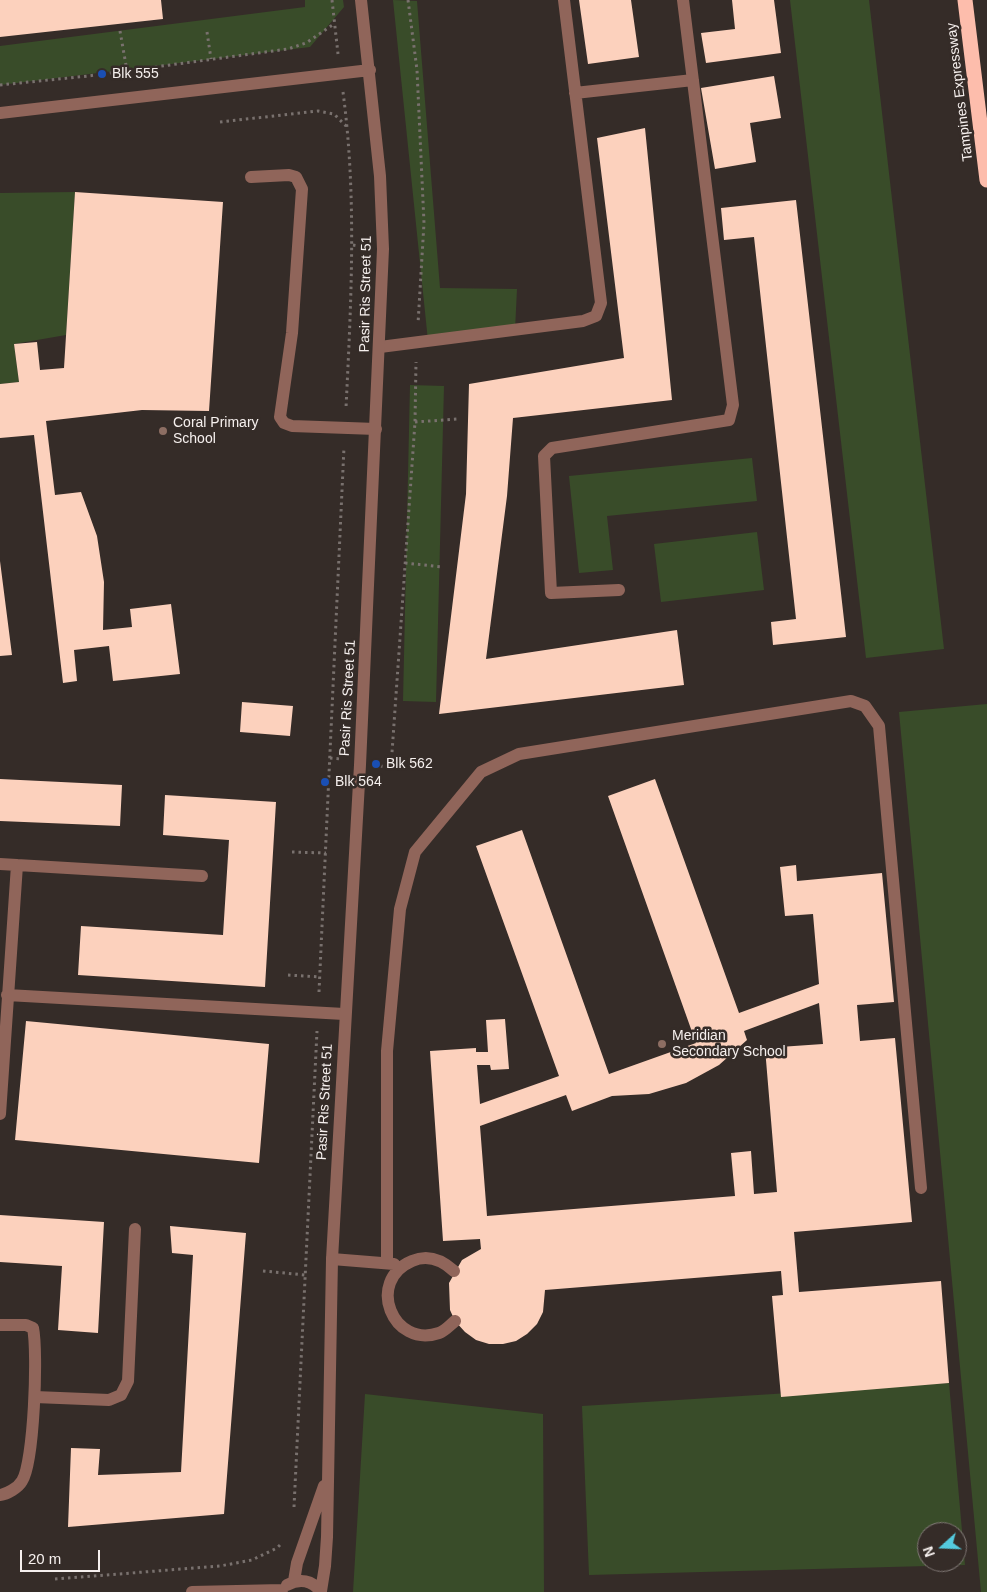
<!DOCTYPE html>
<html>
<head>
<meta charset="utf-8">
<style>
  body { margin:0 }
  #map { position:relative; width:987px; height:1592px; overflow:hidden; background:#352c28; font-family:Helvetica,sans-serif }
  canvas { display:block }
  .north { position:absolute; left:917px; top:1522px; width:50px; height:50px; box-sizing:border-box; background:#352c28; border:1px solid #827a77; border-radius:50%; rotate:250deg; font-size:14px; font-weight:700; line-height:20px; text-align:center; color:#f6f0ee }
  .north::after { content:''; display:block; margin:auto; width:18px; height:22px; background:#54cade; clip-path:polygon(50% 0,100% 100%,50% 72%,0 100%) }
  .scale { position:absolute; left:20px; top:1550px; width:80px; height:22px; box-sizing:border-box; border:2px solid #f6f0ee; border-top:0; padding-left:6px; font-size:15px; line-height:18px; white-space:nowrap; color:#f6f0ee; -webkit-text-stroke:4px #352c28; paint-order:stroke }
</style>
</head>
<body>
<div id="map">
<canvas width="987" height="1592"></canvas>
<div class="north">N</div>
<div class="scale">20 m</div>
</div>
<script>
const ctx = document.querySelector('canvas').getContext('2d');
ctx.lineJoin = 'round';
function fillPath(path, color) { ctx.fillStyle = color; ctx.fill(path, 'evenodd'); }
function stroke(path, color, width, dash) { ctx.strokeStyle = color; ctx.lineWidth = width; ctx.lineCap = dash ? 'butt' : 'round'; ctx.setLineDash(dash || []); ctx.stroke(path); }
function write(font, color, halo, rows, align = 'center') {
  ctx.font = font + ' Helvetica,sans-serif'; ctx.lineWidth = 5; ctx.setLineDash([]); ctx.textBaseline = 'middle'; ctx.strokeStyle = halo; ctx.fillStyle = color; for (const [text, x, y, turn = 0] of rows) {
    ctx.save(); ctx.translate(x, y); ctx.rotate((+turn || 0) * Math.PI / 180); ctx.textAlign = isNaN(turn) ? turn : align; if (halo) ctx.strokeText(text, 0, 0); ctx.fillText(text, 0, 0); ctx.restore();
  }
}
const green = new Path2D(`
  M305,0H343L344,7L310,47L0,85V46L305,7Z
  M393,0L417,1L440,288L517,289L515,330L428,341Z
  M790,0H869L944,649L866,658Z
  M75,192L66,335L14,344L19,382L0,384V193Z
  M410,385L444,386L436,702L403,701Z
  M752,458L757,501L607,516L613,570L579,573L569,476Z
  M757,532L764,590L661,602L654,544Z
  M987,704V1592H981L899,712Z
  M949,1383L965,1565L589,1575L582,1406ZM927,1532H957V1562H927Z
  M365,1394L543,1414L544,1592H353Z`);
const building = new Path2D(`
  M0,0H161L163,19L0,37Z
  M579,0H631L639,57L588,64Z
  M732,0H774L781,53L706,63L701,33L735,29Z
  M774,76L781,118L750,123L756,162L715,169L701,88Z
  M645,128L672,400L513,418L507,496L486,659L677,630L684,685L439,714L466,494L469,384L624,358L597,138Z
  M75,192L223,202L209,411L142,410L46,421L55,495L81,492L97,536L104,582L103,630L132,627L130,609L171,604L180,674L113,681L109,646L74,650L77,681L63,683L34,435L0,438V384L19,382L14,344L37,342L40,370L64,368Z
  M796,200L846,637L773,645L771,622L796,619L754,237L724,240L721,208Z
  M0,561L12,655L0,656Z
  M242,702L293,706L290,736L240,732Z
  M0,779L122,785L120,826L0,821Z
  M655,779L739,1013L819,984L813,914L785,916L780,867L796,865L797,881L882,873L894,1002L857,1005L860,1041L895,1038L912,1222L794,1232L799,1292L941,1281L949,1383L781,1397L772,1296L783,1295L781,1271L545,1290L543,1312L537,1324L527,1334L516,1341L503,1344H489L476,1340L465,1332L455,1321L450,1310L449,1283L462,1260L481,1249L480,1239L443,1241L430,1051L476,1048V1052H488L486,1020L505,1019L509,1069L491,1070L490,1065H477L480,1104L559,1076L476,846L522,830L609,1074L696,1043L608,796ZM819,1003L823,1044L765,1048L777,1192L754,1194L751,1151L731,1153L735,1196L487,1216L480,1126L566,1095L572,1111L612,1096L649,1094L686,1083L719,1065L747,1040L744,1031Z
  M165,795L276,802L265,987L78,975L81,926L223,935L229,840L163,835Z
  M26,1021L269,1044L259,1163L15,1140Z
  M0,1215L104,1222L98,1333L58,1330L62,1266L0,1262Z
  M170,1226L246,1233L224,1514L68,1527L71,1448L100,1449L98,1475L181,1472L193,1255L172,1253Z`);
const path = new Path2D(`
  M332,0L338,54
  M408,0L417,70L424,223L418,324
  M120,31L127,71
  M207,32L211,59
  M0,85L88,76L288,49L306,43L334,24
  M343,92C357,198 351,303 346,408
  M220,122L318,111L334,114L346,126
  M353,245L365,247
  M415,422L458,419
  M405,563L443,567
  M330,758L342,759
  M380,766L391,767L415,422L416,362
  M292,852L326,853
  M288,975L320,977
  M319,992L344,447
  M263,1271L305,1275
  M294,1507L317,1031
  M55,1579L220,1566L252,1560L277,1548L282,1543`);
const service = new Path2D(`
  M575,93L693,80
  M251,177L289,175L296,177L302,189L292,333L280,417L284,423L292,426L376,429
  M380,347L583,321L596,316L601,303L564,0
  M619,590L551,593L544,456L552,448L729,420L733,405L683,0
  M0,864L202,876
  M7,995L344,1014
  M0,1114L17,865
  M332,1259L394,1264
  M387,1263V1051L400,909L415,852L481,772L519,754L851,701L865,706L879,726L921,1188
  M454,1271C442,1260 428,1254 412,1261C365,1281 393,1349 439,1333C445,1331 450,1325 455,1321
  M0,1325H26L33,1328C38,1352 34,1463 22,1481C18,1488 7,1494 0,1495
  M35,1397L109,1400L121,1395L128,1381L135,1229`);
const minor = new Path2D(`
  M0,113L370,70
  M294,1581L297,1563L324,1486
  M287,1585C300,1578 312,1580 321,1592
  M321,1591L325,1566L327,1537L332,1259L360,765L383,249L380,176L361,0
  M192,1592L282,1590`);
const motorway = new Path2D(`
  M965,0L987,180`);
const markers = [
  [102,74,5,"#1a4fb4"],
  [163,431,5,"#8d6e63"],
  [376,764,5,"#1a4fb4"],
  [325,782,5,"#1a4fb4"],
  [662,1044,5,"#8d6e63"]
];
const poiNames = [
  ["Blk 555",112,74],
  ["Coral Primary",173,423],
  ["School",173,439],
  ["Blk 562",386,764],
  ["Blk 564",335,782],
  ["Meridian",672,1036],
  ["Secondary School",672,1052]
];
const streetNames = [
  ["Tampines Expressway",960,92,-97],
  ["Pasir Ris Street 51",366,294,-89],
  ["Pasir Ris Street 51",348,698,-87],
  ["Pasir Ris Street 51",325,1102,-87]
];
fillPath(green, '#394c29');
fillPath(building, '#fcd1bd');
stroke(path, '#79716e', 3, [2.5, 4]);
stroke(service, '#90655a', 12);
stroke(minor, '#90655a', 12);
stroke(motorway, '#fdbdac', 15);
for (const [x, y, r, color] of markers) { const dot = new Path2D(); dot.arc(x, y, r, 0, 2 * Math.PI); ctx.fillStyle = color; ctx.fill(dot); stroke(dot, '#352c28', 2); }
write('14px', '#f6f0ee', '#352c28', poiNames, 'left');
write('14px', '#f6f0ee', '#352c28', streetNames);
</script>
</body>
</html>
